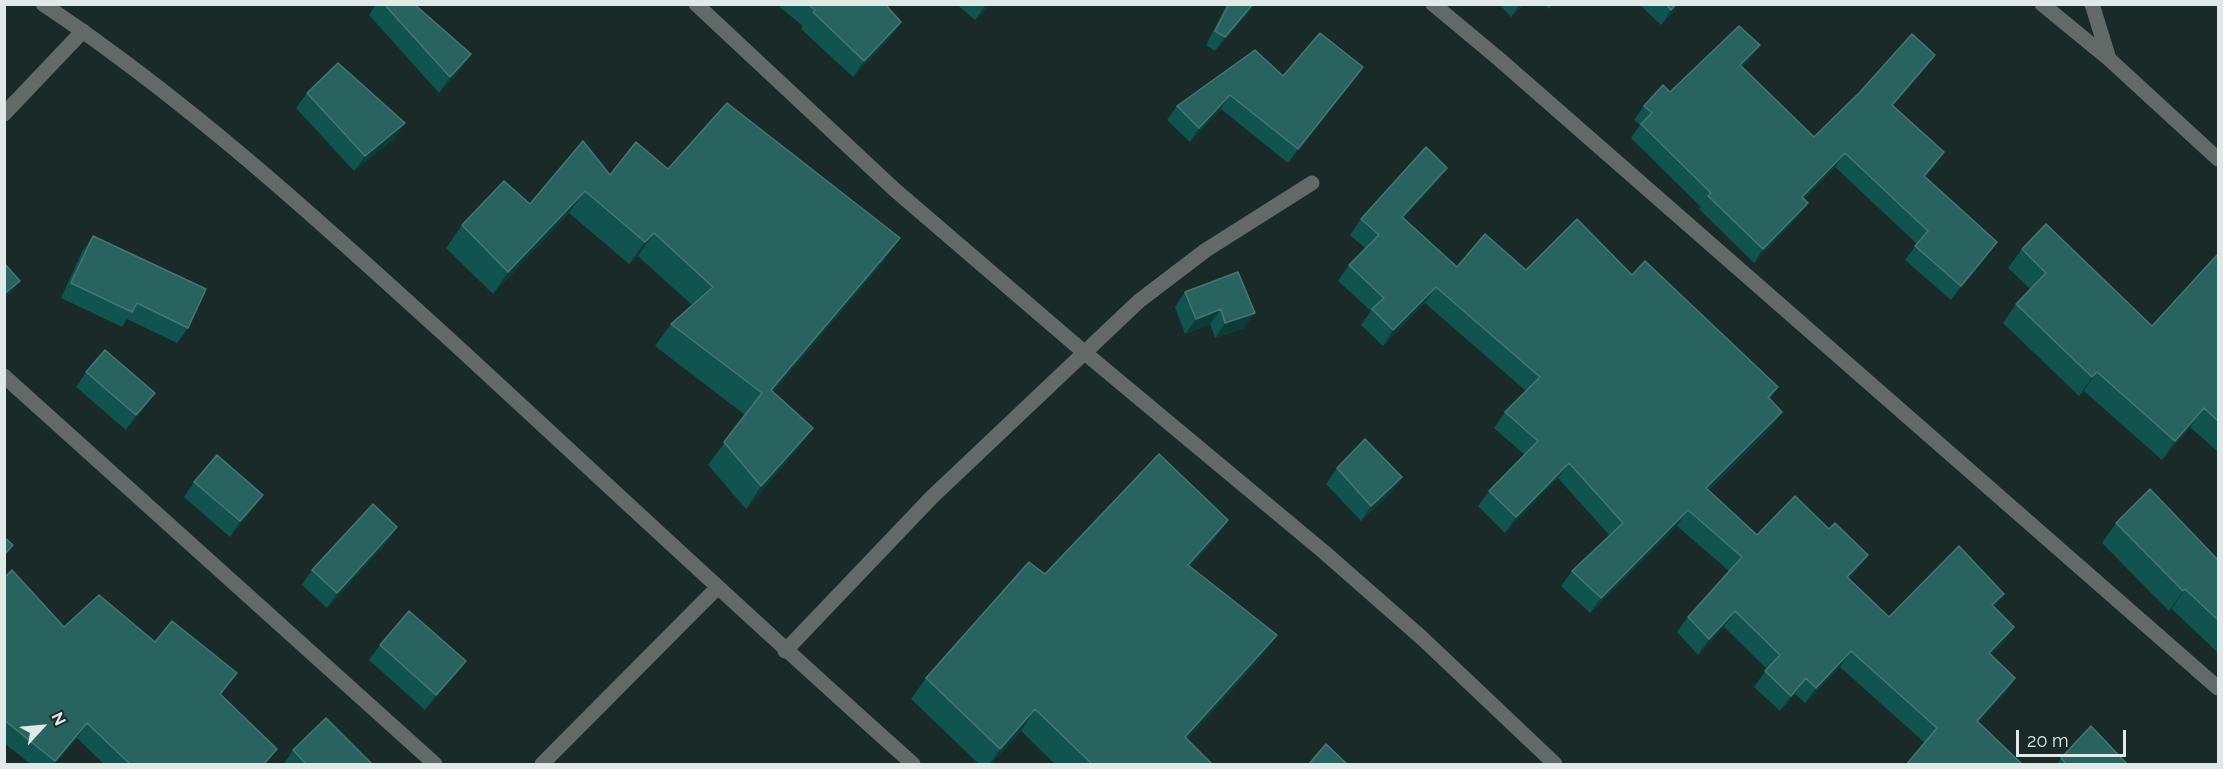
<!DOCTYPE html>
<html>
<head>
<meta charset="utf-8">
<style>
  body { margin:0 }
  #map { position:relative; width:2223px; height:769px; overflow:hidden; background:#1a2a28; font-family:Raleway,sans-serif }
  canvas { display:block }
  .frame { position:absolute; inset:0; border:6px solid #dfe9e7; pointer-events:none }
  .north { position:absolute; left:12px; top:697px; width:60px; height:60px; -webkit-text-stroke:4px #1a2a28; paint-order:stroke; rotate:64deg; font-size:16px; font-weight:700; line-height:24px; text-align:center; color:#dfe9e7 }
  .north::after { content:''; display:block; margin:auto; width:21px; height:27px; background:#dfe9e7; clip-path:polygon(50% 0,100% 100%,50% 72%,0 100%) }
  .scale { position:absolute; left:2016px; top:730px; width:110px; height:27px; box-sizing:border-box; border:3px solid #dfe9e7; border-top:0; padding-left:8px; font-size:18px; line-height:21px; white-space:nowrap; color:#dfe9e7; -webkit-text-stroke:4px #1a2a28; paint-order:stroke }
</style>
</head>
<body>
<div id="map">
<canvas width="2223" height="769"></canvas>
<div class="frame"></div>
<div class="north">N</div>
<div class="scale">20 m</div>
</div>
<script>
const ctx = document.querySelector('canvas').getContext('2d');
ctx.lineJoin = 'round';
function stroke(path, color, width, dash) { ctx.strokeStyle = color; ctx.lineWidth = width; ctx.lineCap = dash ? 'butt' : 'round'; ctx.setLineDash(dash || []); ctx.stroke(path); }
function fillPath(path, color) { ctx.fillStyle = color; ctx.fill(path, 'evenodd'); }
const street = new Path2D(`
  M43,4C193,104 326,227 459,348C610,487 760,628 913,764
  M696,4L895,190L1085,353L1324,552L1422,638L1555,764
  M1433,4L1499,59L2218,688
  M2042,4L2109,59
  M2092,4L2109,59L2218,159
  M4,114L83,31
  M4,376L435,764
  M785,651L932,497L1139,301L1206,250L1312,183
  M542,764L717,588`);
const wall = new Path2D(`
  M376,4H414L461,69L439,93L369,15Z
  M776,4H885L901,22L889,39L853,77L801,29L803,26Z
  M956,4H989L986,10L975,20Z
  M1227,4H1256L1215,51L1206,45Z
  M1499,4H1524L1511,17Z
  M1545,4H1553L1549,9Z
  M1639,4H1680L1661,25Z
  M1935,55L1925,68L1893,106L1935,166L1925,177L1997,242L1987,256L1951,300L1905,260L1917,244L1835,167L1804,199L1798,217L1754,263L1699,209L1701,207L1631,138L1640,125L1634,120L1644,106L1670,92L1750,59L1742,67L1814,137Z
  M1363,67L1353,81L1288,163L1221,109L1190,142L1167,120L1177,106L1283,76Z
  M307,93L395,138L354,171L296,108Z
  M668,169L884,261L773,392L797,450L746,509L708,465L745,415L655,346L671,324L692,305L638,256L629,264L569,213L493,294L446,248L462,225L530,204L610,175Z
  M1436,183L1404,218L1457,267L1632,275L1778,387L1770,399L1771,428L1709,490L1757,535L1829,529L1868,555L1857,570L1849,579L1889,617L1995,607L2014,627L2003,643L1991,655L2015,678L2004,694L1925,743L1840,667L1805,703L1795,694L1780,711L1754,687L1767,669L1724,627L1698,655L1677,632L1688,617L1729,571L1677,526L1590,613L1561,586L1572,571L1610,536L1558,478L1505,533L1478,506L1489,491L1525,455L1494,428L1505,412L1526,391L1425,303L1383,346L1361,325L1371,311L1338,281L1349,265L1365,248L1350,235L1361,219Z
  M93,236L188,328L177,343L127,319L122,327L61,298L82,252Z
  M2022,249L2152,326L2218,254V452L2190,427L2162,460L2084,391L2079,396L2003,323L2016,304L2031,290L2008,268Z
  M1238,272L1244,328L1215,338L1210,324L1185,334L1175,307L1185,292Z
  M86,372L144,408L126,430L76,387Z
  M1337,468L1402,477L1392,492L1361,521L1326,484Z
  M194,482L252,510L230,537L184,497Z
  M1228,520L1213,541L1190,567L1262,656L1187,740L1213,765H1056L1021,731L990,765H980L911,699L926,678L1045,574Z
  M2116,523L2218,560V653L2172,609L2169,611L2102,543Z
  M397,527L387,542L327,608L302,585L312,570Z
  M4,578L64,627L155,642L226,688L221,695L266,765H105L77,738L54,765H32L4,743Z
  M380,645L466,661L455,676L425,710L369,660Z
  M293,750L373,765H283Z
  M2061,758L2128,765H2056Z`);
const shadedWall = new Path2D(`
  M986,4H989L986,10L975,20Z
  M1253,4H1256L1215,51L1225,37Z
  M1520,4H1524L1511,17Z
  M1676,4H1680L1661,25L1671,10Z
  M901,22L889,39L853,77L864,61Z
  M1760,45L1750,59L1730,79L1740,65Z
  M471,54L461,69L439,93L450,77Z
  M1935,55L1925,68L1882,119L1892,105Z
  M1363,67L1353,81L1288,163L1298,149Z
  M1230,95L1221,109L1190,142L1199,128Z
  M405,123L395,138L354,171L365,156Z
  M1944,152L1935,166L1914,190L1924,176Z
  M1845,153L1835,167L1792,211L1802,197Z
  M1447,168L1436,183L1391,232L1402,217Z
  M585,191L569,213L493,294L508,272Z
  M1808,203L1798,217L1754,263L1763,249Z
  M654,233L638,256L629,264L645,242Z
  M900,238L884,261L755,413L771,390Z
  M1997,242L1987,256L1951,300L1961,286Z
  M20,281L11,293L4,299V294Z
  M1436,287L1425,303L1383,346L1393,330Z
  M1221,309L1210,324L1185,334L1196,319Z
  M1255,313L1244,328L1215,338L1225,323Z
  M2097,372L2084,391L2079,396L2092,377Z
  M155,393L144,408L126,430L136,415Z
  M2204,408L2190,427L2162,460L2175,441Z
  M1782,412L1771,428L1695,503L1706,488Z
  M813,428L797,450L746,509L761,486Z
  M1569,463L1558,478L1505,533L1516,517Z
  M1402,477L1392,492L1361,521L1371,506Z
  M263,495L252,510L230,537L240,521Z
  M1688,510L1677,526L1590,613L1601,598Z
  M1228,520L1213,541L1173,586L1188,565Z
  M397,527L387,542L327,608L337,593Z
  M1868,555L1857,570L1836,593L1847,577Z
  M2185,589L2172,609L2169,611L2183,591Z
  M2004,594L1993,609L1992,605Z
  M1735,611L1724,627L1698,655L1709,639Z
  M2014,627L2003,643L1978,668L1989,653Z
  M1277,635L1262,656L1170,759L1185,737Z
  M1851,651L1840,667L1805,703L1816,688Z
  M466,661L455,676L425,710L436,695Z
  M1806,678L1795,694L1780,711L1791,696Z
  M2015,678L2004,694L1966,737L1977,721Z
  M1035,709L1021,731L990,765H989L1000,749Z
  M87,723L77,738L54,765H53Z
  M277,749L266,765H263Z`);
const building = new Path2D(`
  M384,4H414L471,54L450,77Z
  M808,4H885L901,22L864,61L813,12L815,10Z
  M1229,4H1253L1225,37L1215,31Z
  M1666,4H1676L1671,10Z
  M1739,26L1760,45L1740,65L1814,137L1860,92L1912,34L1935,55L1892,105L1944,152L1924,176L1997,242L1961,286L1915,246L1928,231L1845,153L1802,197L1808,203L1763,249L1708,196L1711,193L1641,124L1652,113L1644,106L1663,85L1670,92Z
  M1320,33L1363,67L1298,149L1230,95L1199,128L1177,106L1255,50L1283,76Z
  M338,63L405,123L365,156L307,93Z
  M727,103L900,238L771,390L813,428L761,486L724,442L762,393L671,324L713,287L654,233L645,242L585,191L508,272L462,225L504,181L530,204L583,141L610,175L636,142L668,169Z
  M1426,147L1447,168L1402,217L1457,267L1485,234L1526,270L1577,219L1632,275L1645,261L1778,387L1768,397L1782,412L1706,488L1757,535L1795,496L1829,529L1835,523L1868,555L1847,577L1889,617L1959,546L2004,594L1992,605L2014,627L1989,653L2015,678L1977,721L2023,765H1906L1937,728L1851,651L1816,688L1806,678L1791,696L1765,671L1780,655L1735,611L1709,639L1688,617L1742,557L1688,510L1601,598L1572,571L1623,523L1569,463L1516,517L1489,491L1538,441L1505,412L1540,377L1436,287L1393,330L1372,309L1384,298L1349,265L1379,235L1361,219Z
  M2046,224L2152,326L2218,254V421L2204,408L2175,441L2097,372L2092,377L2016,304L2046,273L2022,249Z
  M93,236L206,289L188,328L137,303L132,312L71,283Z
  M4,263L20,281L4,294Z
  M1238,272L1255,313L1225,323L1221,309L1196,319L1185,292Z
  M105,350L155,393L136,415L86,372Z
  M1365,439L1402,477L1371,506L1337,468Z
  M1159,454L1228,520L1188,565L1277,635L1185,737L1213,765H1093L1035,709L1000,749L926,678L1029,562L1045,574Z
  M217,455L263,495L240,521L194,482Z
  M2150,489L2218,560V620L2185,589L2183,591L2116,523Z
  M373,504L397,527L337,593L312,570Z
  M4,537L13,545L4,555Z
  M12,570L64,627L99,595L155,642L172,621L237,673L220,694L277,749L263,765H131L87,723L55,761L4,720V578Z
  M409,611L466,661L436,695L380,645Z
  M326,718L373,765H307L293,750Z
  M2091,726L2128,765H2067L2061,758Z
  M1326,744L1348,765H1308Z`);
stroke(street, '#626a68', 15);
fillPath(wall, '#11534e');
fillPath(shadedWall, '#0c3c38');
fillPath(building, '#28635f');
stroke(building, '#447874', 1.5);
</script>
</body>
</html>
